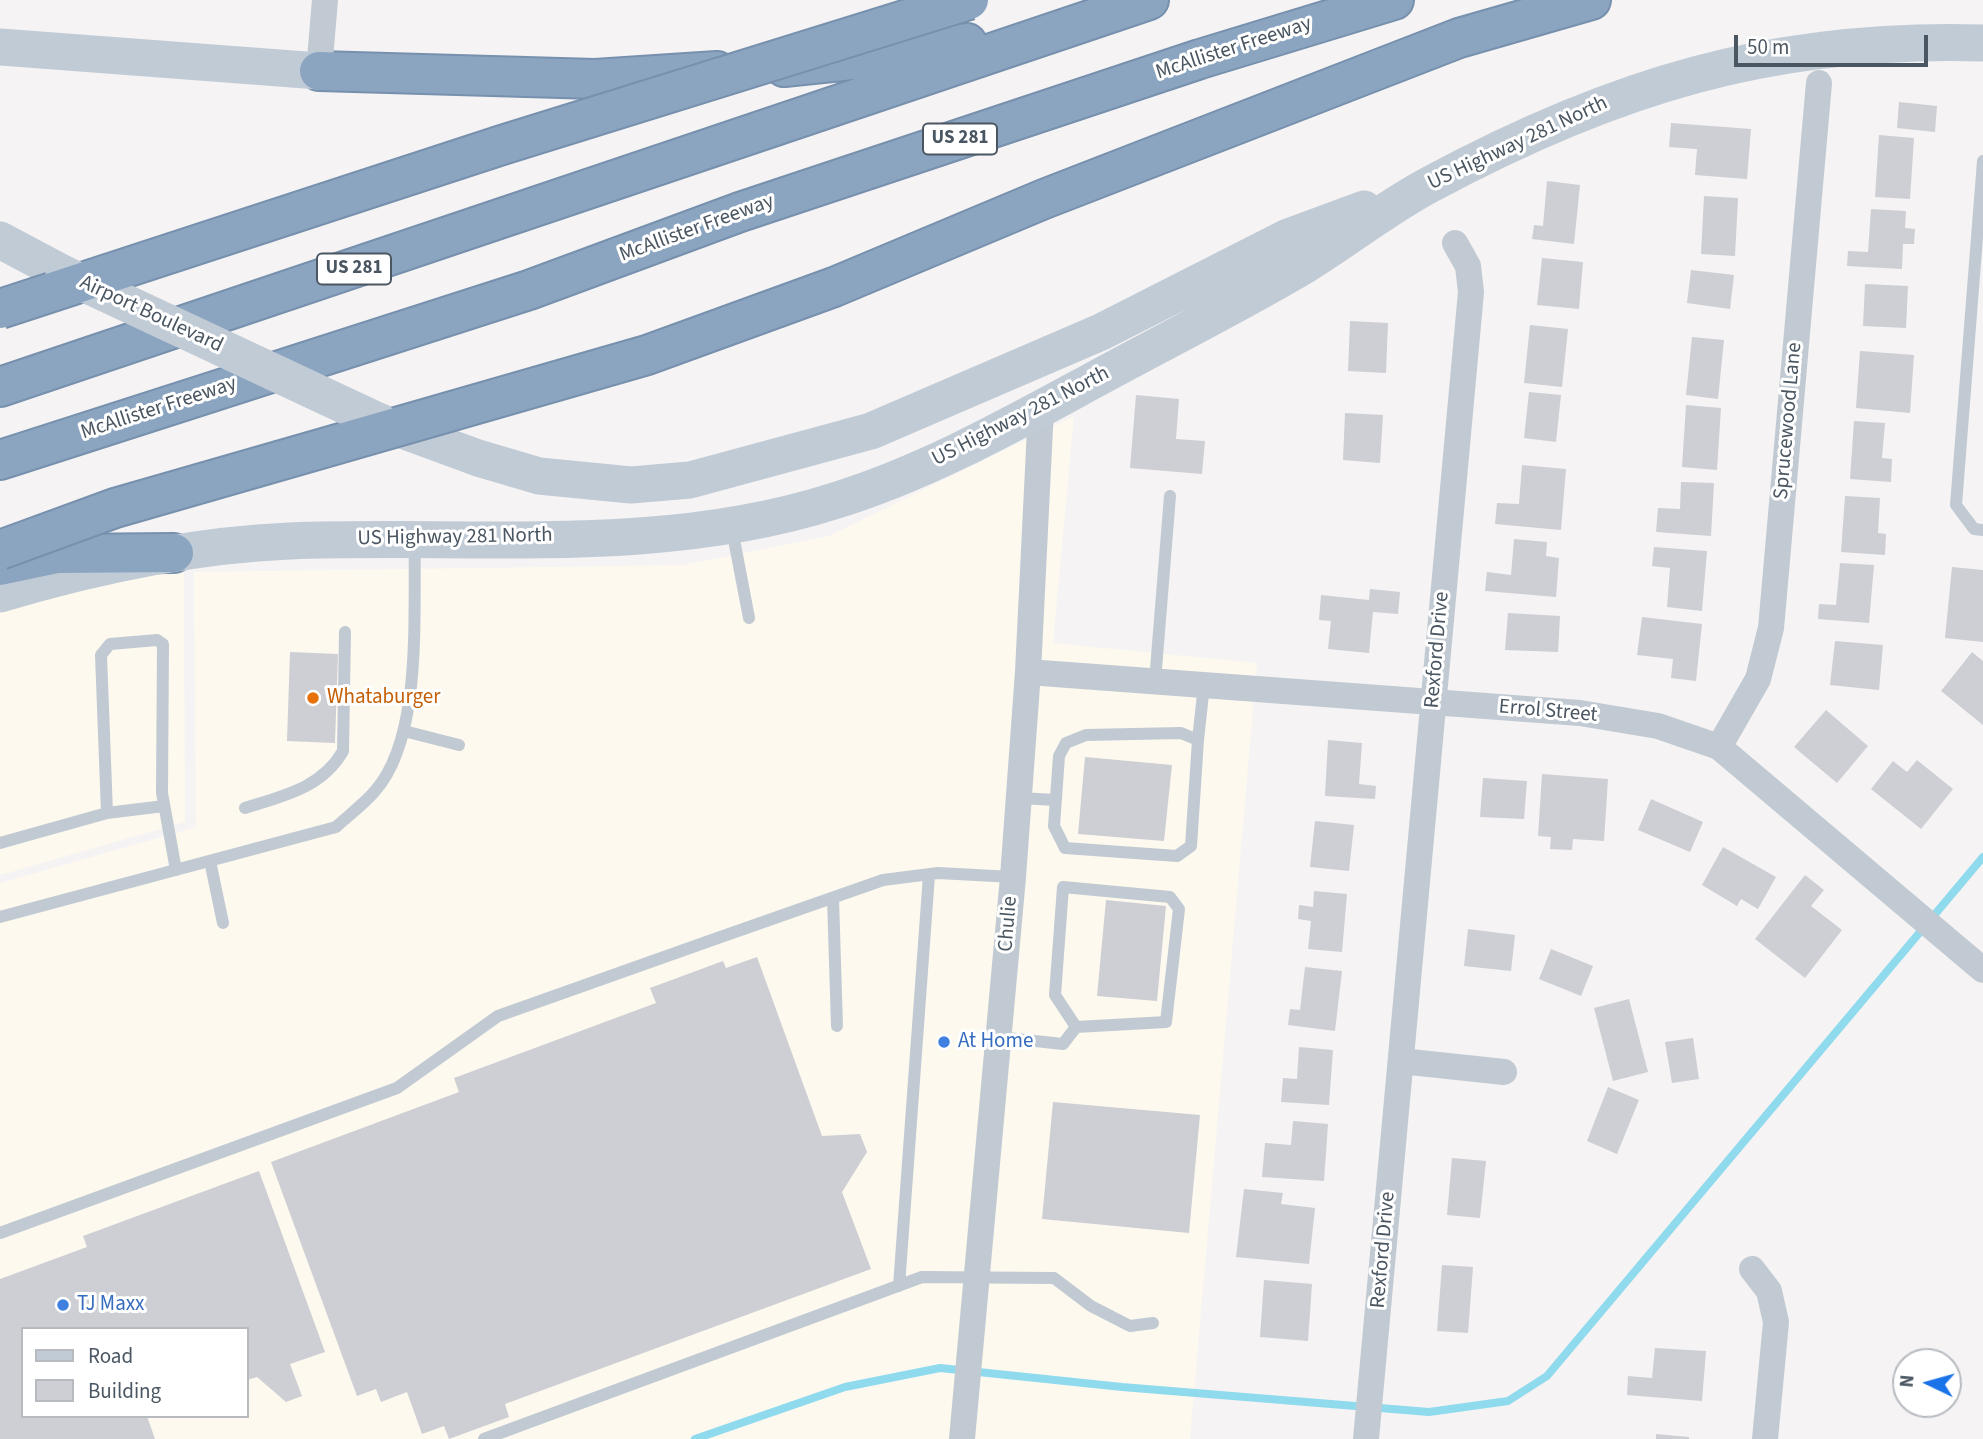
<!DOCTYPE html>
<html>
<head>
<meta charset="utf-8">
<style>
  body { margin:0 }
  #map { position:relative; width:1983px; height:1439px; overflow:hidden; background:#f5f3f3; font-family:"Source Sans 3",sans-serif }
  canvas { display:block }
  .legend { position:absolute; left:21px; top:1327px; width:228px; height:91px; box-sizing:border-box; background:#fff; border:2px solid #b7bbc0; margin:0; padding:9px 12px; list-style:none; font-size:21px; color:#4a5661 }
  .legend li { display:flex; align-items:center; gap:14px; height:35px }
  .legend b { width:35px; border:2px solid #b7bbc0 }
  .north { position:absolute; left:1892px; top:1348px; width:70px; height:70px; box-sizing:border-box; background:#fff; border:2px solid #b7bbc0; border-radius:50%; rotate:275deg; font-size:19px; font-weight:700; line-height:28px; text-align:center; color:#4a5661 }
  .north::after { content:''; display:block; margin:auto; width:24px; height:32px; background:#1a73e8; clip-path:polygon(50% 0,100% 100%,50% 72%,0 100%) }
  .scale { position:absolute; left:1734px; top:35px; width:194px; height:32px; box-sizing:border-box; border:4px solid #4a5661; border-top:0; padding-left:9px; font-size:21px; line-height:24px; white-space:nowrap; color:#4a5661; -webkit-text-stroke:5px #fff; paint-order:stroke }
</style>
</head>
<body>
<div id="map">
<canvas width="1983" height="1439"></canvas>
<ul class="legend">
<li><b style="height:9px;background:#c1cbd6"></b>Road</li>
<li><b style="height:19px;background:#cdcfd5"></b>Building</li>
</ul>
<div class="north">N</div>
<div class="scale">50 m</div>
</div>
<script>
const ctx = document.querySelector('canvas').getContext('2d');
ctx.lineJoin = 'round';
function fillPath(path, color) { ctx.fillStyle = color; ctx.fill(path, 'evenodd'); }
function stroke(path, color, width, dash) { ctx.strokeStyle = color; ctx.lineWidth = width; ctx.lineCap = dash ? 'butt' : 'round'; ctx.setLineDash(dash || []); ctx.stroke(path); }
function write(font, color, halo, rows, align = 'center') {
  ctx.font = font + ' "Source Sans 3",sans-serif'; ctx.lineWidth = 6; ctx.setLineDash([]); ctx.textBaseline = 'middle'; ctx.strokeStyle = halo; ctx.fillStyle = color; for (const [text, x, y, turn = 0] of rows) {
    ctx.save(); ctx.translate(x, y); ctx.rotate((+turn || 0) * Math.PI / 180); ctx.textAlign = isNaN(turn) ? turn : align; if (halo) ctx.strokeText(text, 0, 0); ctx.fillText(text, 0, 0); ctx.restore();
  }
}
const commercial = new Path2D(`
  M1074,416L1053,643L1257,663L1190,1439H0V883L196,827L194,572L683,565L829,536ZM23,1329H247V1416H23Z
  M184,569L185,822L0,875V611L76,587Z`);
const stream = new Path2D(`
  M695,1439L845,1387L940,1368L1122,1387L1429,1412L1508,1401L1547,1376L1983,857`);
const building = new Path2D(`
  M1899,102L1937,106L1935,132L1897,128Z
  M1671,123L1751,129L1747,179L1695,175L1697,149L1669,147Z
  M1879,135L1914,138L1910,199L1875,197Z
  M1547,181L1580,185L1574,244L1532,239L1534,225L1543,226Z
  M1704,196L1738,198L1735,256L1701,254Z
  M1871,209L1906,211L1905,228L1915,229L1914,244H1903L1902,269L1847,266L1848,251L1868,252Z
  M1542,258L1583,262L1579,309L1537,305Z
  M1691,270L1734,275L1730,309L1687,303Z
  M1865,284L1908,286L1906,328L1863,326Z
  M1350,321L1388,323L1386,373L1348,371Z
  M1530,325L1568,329L1562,387L1524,383Z
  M1692,337L1724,340L1718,399L1686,395Z
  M1860,351L1914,355L1910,413L1856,408Z
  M1529,392L1561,395L1556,442L1524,438Z
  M1136,395L1179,399L1176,439L1205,441L1202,474L1130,468Z
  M1686,405L1721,408L1717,470L1682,467Z
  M1345,413L1383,415L1380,463L1343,460Z
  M1854,421L1885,423L1882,458L1892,459L1891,482L1850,479Z
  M1522,465L1566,469L1561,530L1495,524L1497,503L1519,504Z
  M1681,482L1714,483L1711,536L1656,532L1658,508L1680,509Z
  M1845,496L1880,498L1878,533L1886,534L1885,555L1841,552Z
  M1514,539L1547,542L1546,556L1559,558L1556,597L1485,591L1487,572L1511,575Z
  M1654,547L1707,551L1702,611L1667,607L1670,568L1652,566Z
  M1840,563L1874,565L1869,623L1818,619L1819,604L1836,605Z
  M1952,567L1983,570V642L1945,638Z
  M1370,589L1400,592L1398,614L1373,612L1369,653L1328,649L1331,621L1319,620L1321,595L1369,600Z
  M1508,613L1560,616L1558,652L1505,650Z
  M1642,617L1702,624L1696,681L1671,678L1673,659L1637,655Z
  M1835,641L1883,645L1879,690L1830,685Z
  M290,652L338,654L335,743L287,741Z
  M1972,652L1983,661V725L1941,691Z
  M1826,710L1868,746L1837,783L1794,747Z
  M1328,740L1362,743L1359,784L1376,786L1375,799L1325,796Z
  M1085,757L1172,765L1164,841L1078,834Z
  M1917,760L1953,789L1921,829L1871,789L1893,761L1907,772Z
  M1542,774L1608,779L1604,841L1573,839L1572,850L1550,849L1551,837L1538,836Z
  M1483,778L1527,781L1524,819L1480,817Z
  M1651,799L1703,822L1690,852L1638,830Z
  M1315,821L1354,825L1349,871L1310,867Z
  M1723,847L1776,877L1758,909L1741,899L1737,906L1702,885Z
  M1805,875L1824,890L1811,906L1842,930L1805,978L1755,939Z
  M1314,891L1347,894L1342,952L1308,949L1311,921L1298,919L1299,905L1313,907Z
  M1106,900L1166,906L1157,1001L1097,996Z
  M1468,929L1515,935L1511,971L1464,966Z
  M1551,949L1593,966L1581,996L1539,979Z
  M757,957L822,1136L860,1134L867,1152L842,1192L871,1269L505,1404L509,1417L449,1439L444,1426L422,1434L407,1392L381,1402L376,1389L357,1396L271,1162L459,1092L454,1078L656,1003L650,988L723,961L726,968Z
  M1305,967L1342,971L1335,1031L1288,1025L1290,1009L1300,1010Z
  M1629,999L1648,1072L1613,1081L1594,1008Z
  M1693,1038L1699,1079L1672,1083L1665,1042Z
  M1299,1047L1333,1050L1329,1105L1281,1102L1283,1078L1297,1079Z
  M1608,1087L1639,1100L1617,1154L1587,1141Z
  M1053,1102L1200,1115L1189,1233L1042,1219Z
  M1293,1121L1328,1124L1324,1181L1262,1177L1265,1143L1291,1145Z
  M1452,1158L1486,1161L1480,1218L1447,1215Z
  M259,1171L325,1352L290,1364L302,1396L286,1402L257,1377L247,1380V1329H23V1416H147L155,1439H0V1279L87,1247L83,1236Z
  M1244,1189L1283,1193L1281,1204L1315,1208L1309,1264L1236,1257Z
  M1442,1265L1473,1267L1468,1333L1437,1331Z
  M1264,1280L1312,1284L1308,1341L1260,1337Z
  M1655,1348L1706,1351L1702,1401L1627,1395L1628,1376L1652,1378Z
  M1656,1434L1689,1437V1439H1656Z`);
const service = new Path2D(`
  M1983,161L1956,505L1974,529L1983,530
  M732,529L749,618
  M1155,681L1170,496
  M404,731L459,745
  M1181,733L1198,740L1191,846L1177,856L1065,848L1054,826L1059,756L1066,743L1086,735Z
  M1198,740L1204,685
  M1019,798L1056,800
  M245,808C283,796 322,788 343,751L345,632
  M107,813L164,806
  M0,843L107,813L101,655L110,644L157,640L163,644L162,793L176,870
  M210,861L223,923
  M833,898L837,1026
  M0,917L336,827C349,815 364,804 375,791C423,737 413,613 415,543
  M998,1037L1063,1044L1076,1027L1055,995L1063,887L1170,897L1179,909L1166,1022L1076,1027
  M0,1233L397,1088L498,1016L712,940L883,880L938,873L1013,877
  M899,1286L929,875
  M484,1439L922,1277L1054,1278L1091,1306L1130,1326L1153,1323`);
const minor = new Path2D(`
  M319,71L325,0
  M1028,672L1580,713L1658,726L1719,747L1983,970
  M1719,747L1758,679L1771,628L1819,83
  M1401,1061L1504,1072
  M1752,1269L1769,1291L1776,1322L1765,1439
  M962,1439L1013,877L1028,672L1041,408
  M1366,1439L1471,292L1468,266L1455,243`);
const secondary = new Path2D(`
  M0,47L319,71
  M0,240L64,274
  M380,422L478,458L539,476L631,485L690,480L871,431L1101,332L1288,237L1364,209
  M0,594C94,566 192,545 290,541C470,534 659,557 834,501C925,473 1009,426 1092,381C1163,342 1236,306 1305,265C1347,239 1386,208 1429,185C1613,86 1773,37 1983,43`);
const motorway = new Path2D(`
  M784,67L880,57L967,43
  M319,71L595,79L717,71
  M834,287L1044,199L1459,38L1591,0
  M0,387L1149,0
  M0,460L529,290L740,212L1200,59L1394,0
  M0,566L57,554L174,553`);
const secondaryBridge = new Path2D(`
  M64,274L380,422`);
const motorwayBridge = new Path2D(`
  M0,309L502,145L969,0
  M0,550L115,508L647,355L834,287`);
const markers = [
  [313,698,7,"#e8710a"],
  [944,1042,7,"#3f7fe0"],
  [63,1305,7,"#3f7fe0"]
];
const shields = [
  [960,139,74],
  [354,269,74]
];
const shieldNames = [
  ["US 281",960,139],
  ["US 281",354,269]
];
const streetNames = [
  ["McAllister Freeway",1234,49,-18],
  ["US Highway 281 North",1518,144,-25],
  ["McAllister Freeway",697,229,-20],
  ["Airport Boulevard",151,315,25],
  ["McAllister Freeway",159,409,-18],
  ["US Highway 281 North",1021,417,-27],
  ["Sprucewood Lane",1789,421,-85],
  ["US Highway 281 North",455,538,-1],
  ["Rexford Drive",1438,650,-85],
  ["Errol Street",1548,712,5],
  ["Chulie",1009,924,-85],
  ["Rexford Drive",1384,1250,-85]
];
const foodNames = [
  ["Whataburger",327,698]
];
const shopNames = [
  ["At Home",958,1042],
  ["TJ Maxx",77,1305]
];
fillPath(commercial, '#fdf9ef');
stroke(stream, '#90daee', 8);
fillPath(building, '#cdcfd5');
stroke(motorway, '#7690ad', 42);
stroke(service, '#c1cad2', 12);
stroke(minor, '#c1cad2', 26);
stroke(secondary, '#c1cbd6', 37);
stroke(motorway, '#8ba5c1', 38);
stroke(motorwayBridge, '#7690ad', 42, []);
stroke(secondaryBridge, '#c1cbd6', 37);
stroke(motorwayBridge, '#8ba5c1', 38);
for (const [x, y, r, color] of markers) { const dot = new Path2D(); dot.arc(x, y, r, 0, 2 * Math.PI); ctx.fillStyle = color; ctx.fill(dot); stroke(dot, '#fff', 2.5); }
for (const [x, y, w] of shields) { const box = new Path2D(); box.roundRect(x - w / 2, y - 15.5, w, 31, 5); ctx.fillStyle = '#fff'; ctx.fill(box); stroke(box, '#4a5661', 2); }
write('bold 19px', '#4a5661', null, shieldNames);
write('21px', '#4a5661', '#fff', streetNames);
write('21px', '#c56008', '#fff', foodNames, 'left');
write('21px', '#366cbe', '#fff', shopNames, 'left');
</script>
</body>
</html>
